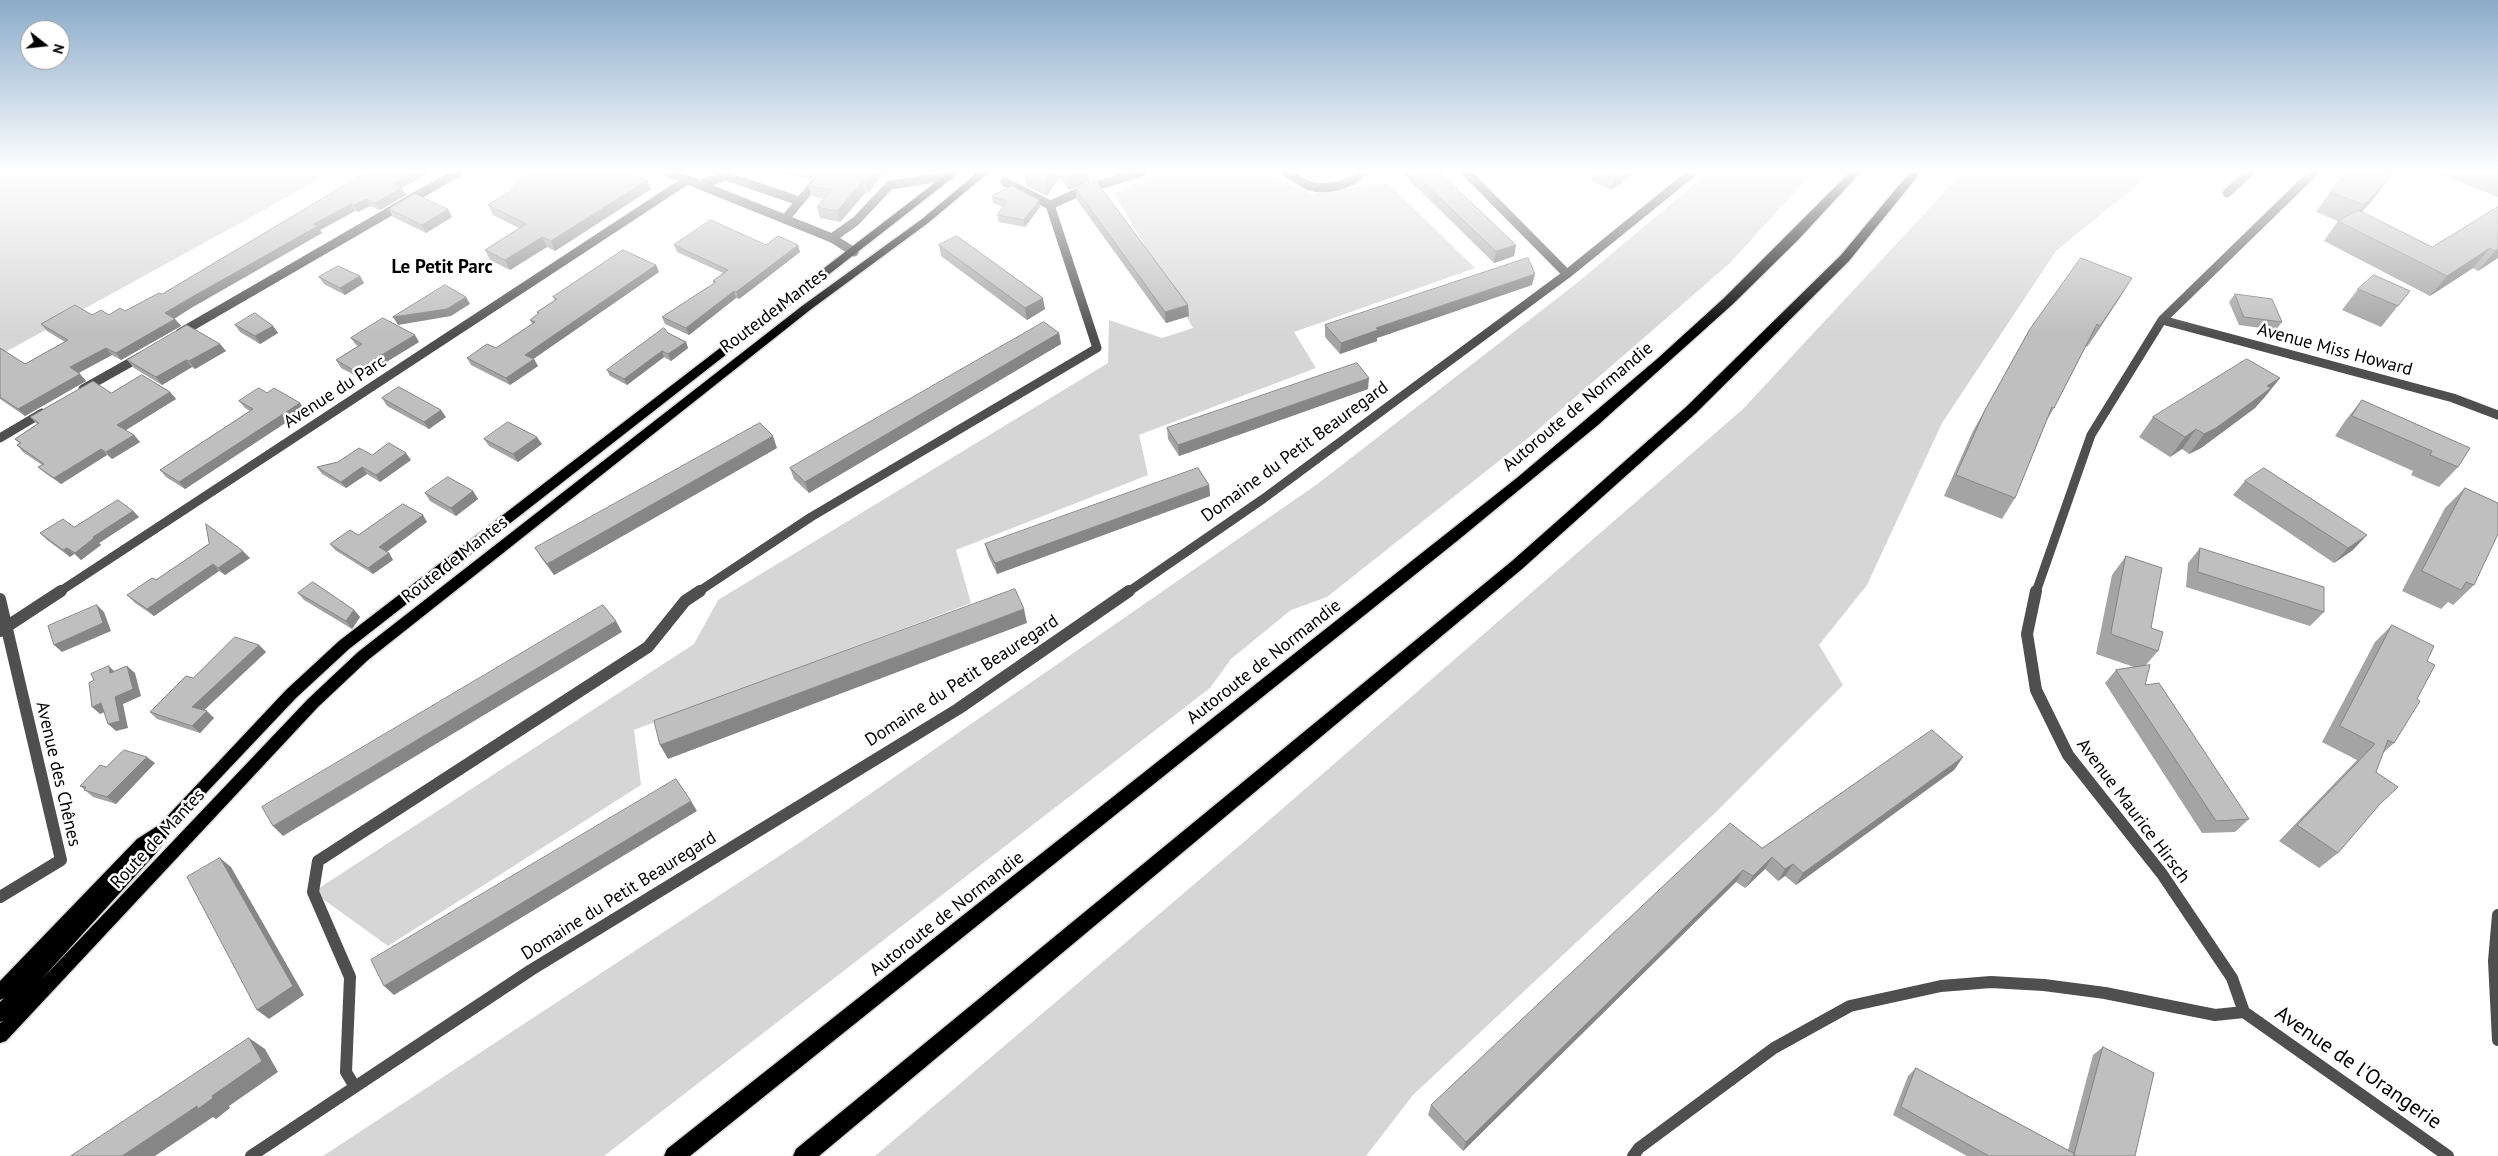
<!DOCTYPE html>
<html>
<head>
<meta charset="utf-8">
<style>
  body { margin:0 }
  #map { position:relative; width:2498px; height:1156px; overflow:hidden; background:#fff; font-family:"PT Sans",sans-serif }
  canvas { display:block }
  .north { position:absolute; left:20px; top:20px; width:50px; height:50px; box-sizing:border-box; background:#fff; border:1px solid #999; border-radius:50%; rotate:106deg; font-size:14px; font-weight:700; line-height:20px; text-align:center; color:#000 }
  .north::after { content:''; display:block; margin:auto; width:18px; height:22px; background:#000; clip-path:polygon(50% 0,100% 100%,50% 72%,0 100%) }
</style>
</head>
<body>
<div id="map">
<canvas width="2498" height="1156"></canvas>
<div class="north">N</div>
</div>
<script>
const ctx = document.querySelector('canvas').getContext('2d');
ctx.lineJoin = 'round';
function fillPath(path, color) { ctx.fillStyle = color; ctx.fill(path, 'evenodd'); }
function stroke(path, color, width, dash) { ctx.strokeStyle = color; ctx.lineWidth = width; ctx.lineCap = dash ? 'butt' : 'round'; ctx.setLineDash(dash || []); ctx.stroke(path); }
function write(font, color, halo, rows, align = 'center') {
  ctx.font = font + ' "PT Sans",sans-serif'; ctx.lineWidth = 5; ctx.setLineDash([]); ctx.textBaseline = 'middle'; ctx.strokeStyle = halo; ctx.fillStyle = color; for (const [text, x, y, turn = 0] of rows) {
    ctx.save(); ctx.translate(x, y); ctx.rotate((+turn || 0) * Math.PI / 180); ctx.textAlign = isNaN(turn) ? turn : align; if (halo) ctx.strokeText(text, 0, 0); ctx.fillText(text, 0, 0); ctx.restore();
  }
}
const green = new Path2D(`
  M0,172H333L0,355Z
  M1162,172H1263L1312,194L1387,182L1475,268L1294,332L1316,368L1139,435L1148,475L956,550L971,603L634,730L641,785L388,946L313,892L694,644L718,600L1108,363L1109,320L1162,338L1193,328L1114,193Z
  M1709,172H1813L1730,263L1533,434L1327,597L1291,610L1231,659L1210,688L604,1156H323L802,841L1316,485L1577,283Z
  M1963,172H2153L2056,251L1942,423L1867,585L1819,645L1843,685L1714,814L1413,1095L1366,1156H875L1259,829L1743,409Z`);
const lane = new Path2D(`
  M699,185L726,176L799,201
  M2227,193L2250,172
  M785,219L824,172
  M832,238L856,221L890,185L950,176`);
const streetFar1 = new Path2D(`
  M668,172L832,238L854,252
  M1286,172C1293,176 1300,181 1307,185C1325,192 1350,185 1364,172
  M1005,182L1050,205
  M1567,274L1693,172
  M2162,320L2453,398L2498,415
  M180,333L458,172
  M83,389L140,357
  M0,438L42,413
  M59,592L687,180
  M698,592L811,517L1097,348L1050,205L1086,189L1142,172
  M1128,592L1263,499L1567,274L1466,172
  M2036,592L2091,435L2162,320L2314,172`);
const street = new Path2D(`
  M2036,591L2027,634L2036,690L2068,755L2162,874L2232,978L2244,1012
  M0,599L61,860L0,897
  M0,631L61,591
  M2498,915L2494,961L2498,1040
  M2244,1012L2448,1156
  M355,1087L346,1072L350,977L313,892L318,861L648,647L685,601L700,591
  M251,1156L531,970L958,709L1129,591
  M1633,1156L1639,1148L1774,1048L1850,1006L1941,986L1991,982L2044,985L2105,993L2215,1015L2244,1012`);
const primary = new Path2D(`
  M949,172H960L349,649L296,698L172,829L157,852L40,981L308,699L358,652L802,306L922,219L978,172H989L928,223L810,310L368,660L318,707L6,1041L0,1043V1023L3,1021L0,1022V1002L4,998L0,1000V981L137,839L159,825L286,690L339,641Z`);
const highway = new Path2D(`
  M1850,172H1861L1798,240L1733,304L1598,425L1457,541L690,1156H664L667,1149L1518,477L1657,359L1724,298Z
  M1910,172H1921L1849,261L1696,413L1522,569L819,1156H793L796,1149L1512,561L1686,407L1841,255Z`);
const wall = new Path2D(`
  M375,172H429L402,188L406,195L380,210L370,206L358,212L355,211L320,230L322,233L191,308L174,318L181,326L121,360L112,355L79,373L86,381L25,416L0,399V348L25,364L65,342L47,331L41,324L92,315H109L125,311L162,294Z
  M776,172H816L810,179Z
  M820,172H885L868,193H865L840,222L820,218L817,207L824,199L812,196L809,186Z
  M1025,172H1088L1089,182L1069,190L1060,177L1047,196L1026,186Z
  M1401,172H1439L1516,245L1514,256L1494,263Z
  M1592,172H1636L1611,190L1590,180Z
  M2348,172H2387L2385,175L2375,197L2362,212L2432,247L2498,207V258L2478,271L2473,268L2430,296L2324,241L2338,221L2316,212L2330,192Z
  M2434,172H2498V197Z
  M515,183L651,189L555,251L547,247L510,270L490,260L485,250L519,228L493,215L488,205L512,190L511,189L516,186Z
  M1076,189L1189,316L1166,323L1077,200Z
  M992,196L1040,207L1025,227L999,222L997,215L1004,207L993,203Z
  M389,209L452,217L426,233L393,217Z
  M674,245H798L800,252L755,287L739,299L736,298L689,335L665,324L662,317L714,283L713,281L723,273L677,252Z
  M939,245L1045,309L1027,320L941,256Z
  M656,265L659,272L533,359L538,366L510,385L471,365L467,358L496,348L532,324L530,320L538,314L537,312L555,300L553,297Z
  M360,276L364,283L345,295L324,284L319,277Z
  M2132,278L2119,299L2087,347L2086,346L2054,408L2047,420L2015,498L2002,519L1944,496L1973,431L2030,329Z
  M1532,285L1377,338V341L1340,354L1325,337V325Z
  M2358,289L2410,291L2381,327L2342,310Z
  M2235,294L2282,322L2276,330L2239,325L2229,302Z
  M235,325L273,326L278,333L260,344L240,332Z
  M668,333L686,342L688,348L671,361L664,357L627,385L610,376L607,370Z
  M1059,333L1061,344L809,493L794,479L790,468Z
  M351,338L419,342L360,378L341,368L336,360L358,346L356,345Z
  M220,344L226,351L195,369L192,367L162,385L134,368L127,360Z
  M2280,378L2264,398L2262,400L2255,408L2201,448L2189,454L2182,449L2170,457L2139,437L2153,417Z
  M1368,389L1179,456L1168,439L1167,428Z
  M170,392L176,399L125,430L134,435L140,442L112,459L107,455L61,484L45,473L38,467L42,465L23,452L17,445L20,444L15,439L37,424L30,417L111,393Z
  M267,393L300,403L305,410L185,489L166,477L160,470L250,411L245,408L239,401Z
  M382,398L446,417L429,429L387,406Z
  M2362,400L2458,467L2439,487L2411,475L2413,471L2335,436L2345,421Z
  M484,439L542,444L518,462L489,446Z
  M777,448L554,575L542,559L535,548Z
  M372,455L411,460L380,482L367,474L346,488L322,474L317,467L338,462Z
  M2245,481L2353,550L2334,563L2233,495Z
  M1209,485L1210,496L997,574L988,555L985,544Z
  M2465,488L2474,585L2453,605L2448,602L2441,609L2402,591L2445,508Z
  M473,491L478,499L456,516L430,501L425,493Z
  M133,511L139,517L99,543L101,545L81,560L74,554L70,557L47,540L40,533L74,527Z
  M427,522L386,552L389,553L393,560L373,574L335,550L330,544L358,535Z
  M209,544L250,558L225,575L219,571L154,616L135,603L127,595L156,580Z
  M2200,548L2324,612L2310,626L2186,587L2188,563Z
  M2126,556L2151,628L2158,651L2145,666V685L2249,819L2235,832L2202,833L2105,683L2116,670L2134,667L2096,654L2112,575Z
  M298,593L354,610L360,617L352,629L304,600Z
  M2392,625L2427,661L2417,699L2394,743L2383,753L2376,772L2380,804L2338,853L2319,868L2279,841L2357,760L2322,742L2375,642Z
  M259,645L266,652L204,710L214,718L200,733L157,719L150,712L193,678Z
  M1963,757L1954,770L1796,885L1785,876L1778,881L1765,869L1745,888L1736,882L1463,1151L1428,1115L1431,1105L1762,848Z
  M155,763L116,804L93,797L80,786Z
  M2103,1047L2135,1156H1967L1893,1115L1908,1076L1916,1068L2068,1150L2093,1055Z`);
const shadedWall = new Path2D(`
  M413,172H429L402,188L406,195L380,210L375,203L393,184Z
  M809,172H816L810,179Z
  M874,172H885L868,193L865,182Z
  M1052,172H1059L1060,177L1047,196L1045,182Z
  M1074,172H1088L1089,182L1069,190L1068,175Z
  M1623,172H1636L1611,190L1614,179Z
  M2390,177L2375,197L2350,225L2364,205Z
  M647,180L651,189L555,251L551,241Z
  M862,182L865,193L840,222L837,211Z
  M366,199L370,206L358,212L354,205Z
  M1039,200L1040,207L1025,227L1024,220Z
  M351,204L355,211L320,230L322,233L191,308L171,321L165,313L185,301L314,224Z
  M448,209L452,217L426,233L422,225Z
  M542,237L547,247L510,270L505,260Z
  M798,245L800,252L739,299L736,292Z
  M1516,245L1514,256L1494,263L1496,251Z
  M2490,248L2473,268L2430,296L2447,276Z
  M2498,249V258L2478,271L2495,251Z
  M656,265L659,272L529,362L525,355Z
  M1535,274L1532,285L1377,338V341L1340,354L1341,343L1376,328Z
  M360,276L364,283L345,295L340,288Z
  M2132,278L2119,299L2087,347L2100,326Z
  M734,291L736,298L689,335L686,328Z
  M466,297L470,304L451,316L398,325L393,317Z
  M1043,298L1045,309L1027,320L1025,308Z
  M1188,305L1189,316L1166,323L1165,312Z
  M175,319L181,326L121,360L116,353Z
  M273,326L278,333L260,344L255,336Z
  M1059,333L1061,344L809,493L805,482Z
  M415,335L419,342L360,378L355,371Z
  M686,342L688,348L671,361L668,354Z
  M220,344L226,351L195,369L189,361Z
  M106,348L112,355L76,374L70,367Z
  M662,351L664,357L627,385L624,379Z
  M534,359L538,366L510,385L506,378Z
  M186,360L192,367L162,385L156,377Z
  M80,374L86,381L25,416L18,409Z
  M1369,378L1368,389L1179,456L1178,445Z
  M2280,378L2264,398L2262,400L2255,408L2201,448L2189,454L2204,434L2267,386Z
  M170,392L176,399L123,432L117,425Z
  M300,403L305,410L185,489L179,482Z
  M441,410L446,417L429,429L424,422Z
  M2196,429L2182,449L2170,457L2185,437Z
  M134,435L140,442L112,459L106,452Z
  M773,436L777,448L554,575L547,564Z
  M537,437L542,444L518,462L513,454Z
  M101,449L107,455L61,484L54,478Z
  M406,453L411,460L380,482L376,475Z
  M362,467L367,474L346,488L341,482Z
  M1209,485L1210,496L997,574L995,563Z
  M473,491L478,499L456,516L451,508Z
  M133,511L139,517L99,543L101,545L81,560L75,553L93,537Z
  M423,515L427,522L384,554L379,547Z
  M2367,535L2353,550L2334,563L2348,548Z
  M67,548L74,554L70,557L63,550Z
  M243,551L250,558L225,575L218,568Z
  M389,553L393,560L373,574L368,568Z
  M213,564L219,571L154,616L147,609Z
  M97,605L104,612L111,631L62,652L54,645Z
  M1024,609L1027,623L668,759L660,745Z
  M354,610L360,617L352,629L346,621Z
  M616,621L622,632L283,836L273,826Z
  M259,645L266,652L200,714L192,707Z
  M109,666L117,674L110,673Z
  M127,666L135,673L141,696L123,704L128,728L116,731L108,724L115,697Z
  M101,703L109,710L100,714L92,707Z
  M207,711L214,718L200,733L192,726Z
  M147,757L155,763L116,804L107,797Z
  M1963,757L1954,770L1796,885L1803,873Z
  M691,801L697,811L394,995L384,986Z
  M1772,857L1765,869L1745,888L1753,876Z
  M220,858L231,867L304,995L269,1019L257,1010Z
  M1793,864L1785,876L1778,881L1785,869Z
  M1743,870L1736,882L1463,1151L1466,1142Z
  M249,1038L265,1049L278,1072L229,1106L230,1108L216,1119L213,1117L155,1156H122L212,1096Z`);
const building = new Path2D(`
  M367,172H413L393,184L402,188L375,203L366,199L354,205L351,204L314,224L318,226L185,301L165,313L175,319L116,353L106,348L70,367L80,374L18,409L0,397V348L25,364L68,340L41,324L75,305L92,315L101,310L109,315L120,308L125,311L159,293L162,294Z
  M532,172H627L647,180L551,241L542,237L505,260L485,250L526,224L488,205L513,190L511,189L517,185L515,183Z
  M820,172H874L865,182H862L837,211L817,207L832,190L809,186Z
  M1026,172H1052L1045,182Z
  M1066,172H1074L1068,175Z
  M1413,172H1439L1516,245L1496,251Z
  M1600,172H1623L1614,179Z
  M2348,172H2386L2384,175L2390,177L2364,205L2330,192Z
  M1096,181L1188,305L1165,312L1076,189Z
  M1012,186L1039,200L1024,220L997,215L1007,201L992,196Z
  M415,194L448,209L422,225L389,209Z
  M2498,207V249L2495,251L2490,248L2447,276L2338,221L2358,210L2432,247Z
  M711,220L766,245L778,236L798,245L752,280L736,292L734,291L686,328L662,317L716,282L713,281L728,270L674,245Z
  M957,236L1043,298L1025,308L939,245Z
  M623,250L656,265L525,355L534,359L506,378L467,358L487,344L496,348L535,322L530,320L539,313L537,312L557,299L553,297Z
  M1528,258L1535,274L1376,328L1378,330L1341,343L1325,325Z
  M2081,258L2132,278L2100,326L2097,324L2054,408L2052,407L2015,498L1956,475L1985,410L2030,329Z
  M338,266L360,276L340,288L319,277Z
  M2374,275L2410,291L2398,306L2358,289Z
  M445,285L466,297L447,309L393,317Z
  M2235,294L2272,299L2282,322L2244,317Z
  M255,313L273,326L255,336L235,325Z
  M383,318L415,335L355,371L336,360L362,344L351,338Z
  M1044,322L1059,333L805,482L790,468Z
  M187,325L220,344L189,361L186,360L156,377L127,360Z
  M664,328L668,333L686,342L668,354L662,351L624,379L607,370Z
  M2247,359L2280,378L2267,386L2271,388L2216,428L2204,434L2196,429L2185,437L2153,417Z
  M1357,363L1369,378L1178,445L1167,428Z
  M142,375L170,392L117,425L134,435L106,452L101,449L54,478L38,467L44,464L17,445L21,443L15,439L39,423L30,417L93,381L111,393Z
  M399,387L441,410L424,422L382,398Z
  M259,388L267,393L274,388L300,403L179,482L160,470L253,409L239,401Z
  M2362,400L2470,448L2458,467L2430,455L2432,451L2352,416Z
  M508,422L537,437L513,454L484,439Z
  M760,423L773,436L547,564L535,548Z
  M389,443L406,453L376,475L362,467L341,482L317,467L338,462L359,448L372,455Z
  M1198,468L1209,485L1028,551L995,563L985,544Z
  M2264,468L2367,535L2348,548L2245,481Z
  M448,477L473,491L451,508L425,493Z
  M2465,488L2498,503V534L2474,585L2466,582L2461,590L2422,571Z
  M118,500L133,511L93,537L94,538L75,553L67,548L63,550L40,533L63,519L74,527Z
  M403,504L423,515L379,547L389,553L368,568L330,544L350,530L358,535Z
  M206,524L243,551L218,568L213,564L147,609L127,595L152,578L156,580L209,544Z
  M2200,548L2324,587V612L2198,572Z
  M2126,556L2162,568L2151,628L2163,632L2158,651L2111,634Z
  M313,582L354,610L346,621L298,593Z
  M1015,589L1024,609L660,745L654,721Z
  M97,605L103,623L54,645L48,626Z
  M603,605L616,621L273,826L262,807Z
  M2392,625L2434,646L2427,661L2435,665L2417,699L2420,701L2394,743L2388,740L2376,772L2398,787L2380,804L2338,853L2297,825L2375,744L2340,726Z
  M235,637L259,645L192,707L207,711L192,726L150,712L186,676L193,678Z
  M2150,665L2145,685L2159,683L2249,819L2216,821L2116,670Z
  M109,666L110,673L127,666L133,689L115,697L120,721L108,724L101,703L92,707L89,683L94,680L91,674Z
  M1932,730L1963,757L1803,873L1793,864L1785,869L1772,857L1753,876L1743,870L1466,1142L1431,1105L1730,823L1762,848Z
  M124,750L147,757L107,797L84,790L86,787L80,786L100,765L106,767Z
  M676,779L691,801L384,986L371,960Z
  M220,858L293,986L257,1010L187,877Z
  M249,1038L262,1061L212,1096L213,1098L198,1109L197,1106L122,1156H71Z
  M2103,1047L2154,1073L2135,1156H2074Z
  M1916,1068L2075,1154L2074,1156H1989L1901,1107Z`);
const streetNames = [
  ["Route de Mantes",774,311,-37],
  ["Avenue Miss Howard",2335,350,15],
  ["Avenue du Parc",335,392,-33],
  ["Autoroute de Normandie",1578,407,-40],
  ["Domaine du Petit Beauregard",1295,452,-36],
  ["Route de Mantes",455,560,-38],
  ["Autoroute de Normandie",1264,662,-38],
  ["Domaine du Petit Beauregard",962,681,-33],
  ["Avenue des Chênes",58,774,77],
  ["Avenue Maurice Hirsch",2133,811,53],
  ["Route de Mantes",158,839,-47],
  ["Domaine du Petit Beauregard",619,896,-32],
  ["Autoroute de Normandie",947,914,-38]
];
const neighbourhoodNames = [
  ["Le Petit Parc",442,268]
];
const nearStreetnames = [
  ["Avenue de l'Orangerie",2358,1068,35]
];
fillPath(green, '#d6d6d6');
stroke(primary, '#dbdbdb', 3);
stroke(highway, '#dbdbdb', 3);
stroke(lane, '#4f4f4f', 9);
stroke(streetFar1, '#4f4f4f', 9);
stroke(street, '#4f4f4f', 12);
fillPath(primary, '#000');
fillPath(highway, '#000');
fillPath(wall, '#a4a4a4');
fillPath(shadedWall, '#868686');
fillPath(building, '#bfbfbf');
stroke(building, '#868686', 1);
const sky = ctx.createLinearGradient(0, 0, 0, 334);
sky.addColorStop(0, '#8aabca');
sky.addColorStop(0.51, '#fff');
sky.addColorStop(1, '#ffffff00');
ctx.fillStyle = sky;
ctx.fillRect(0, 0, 2498, 334);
write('18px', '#000', '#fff', streetNames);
write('bold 19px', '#000', '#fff', neighbourhoodNames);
write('21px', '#000', '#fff', nearStreetnames);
</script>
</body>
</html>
